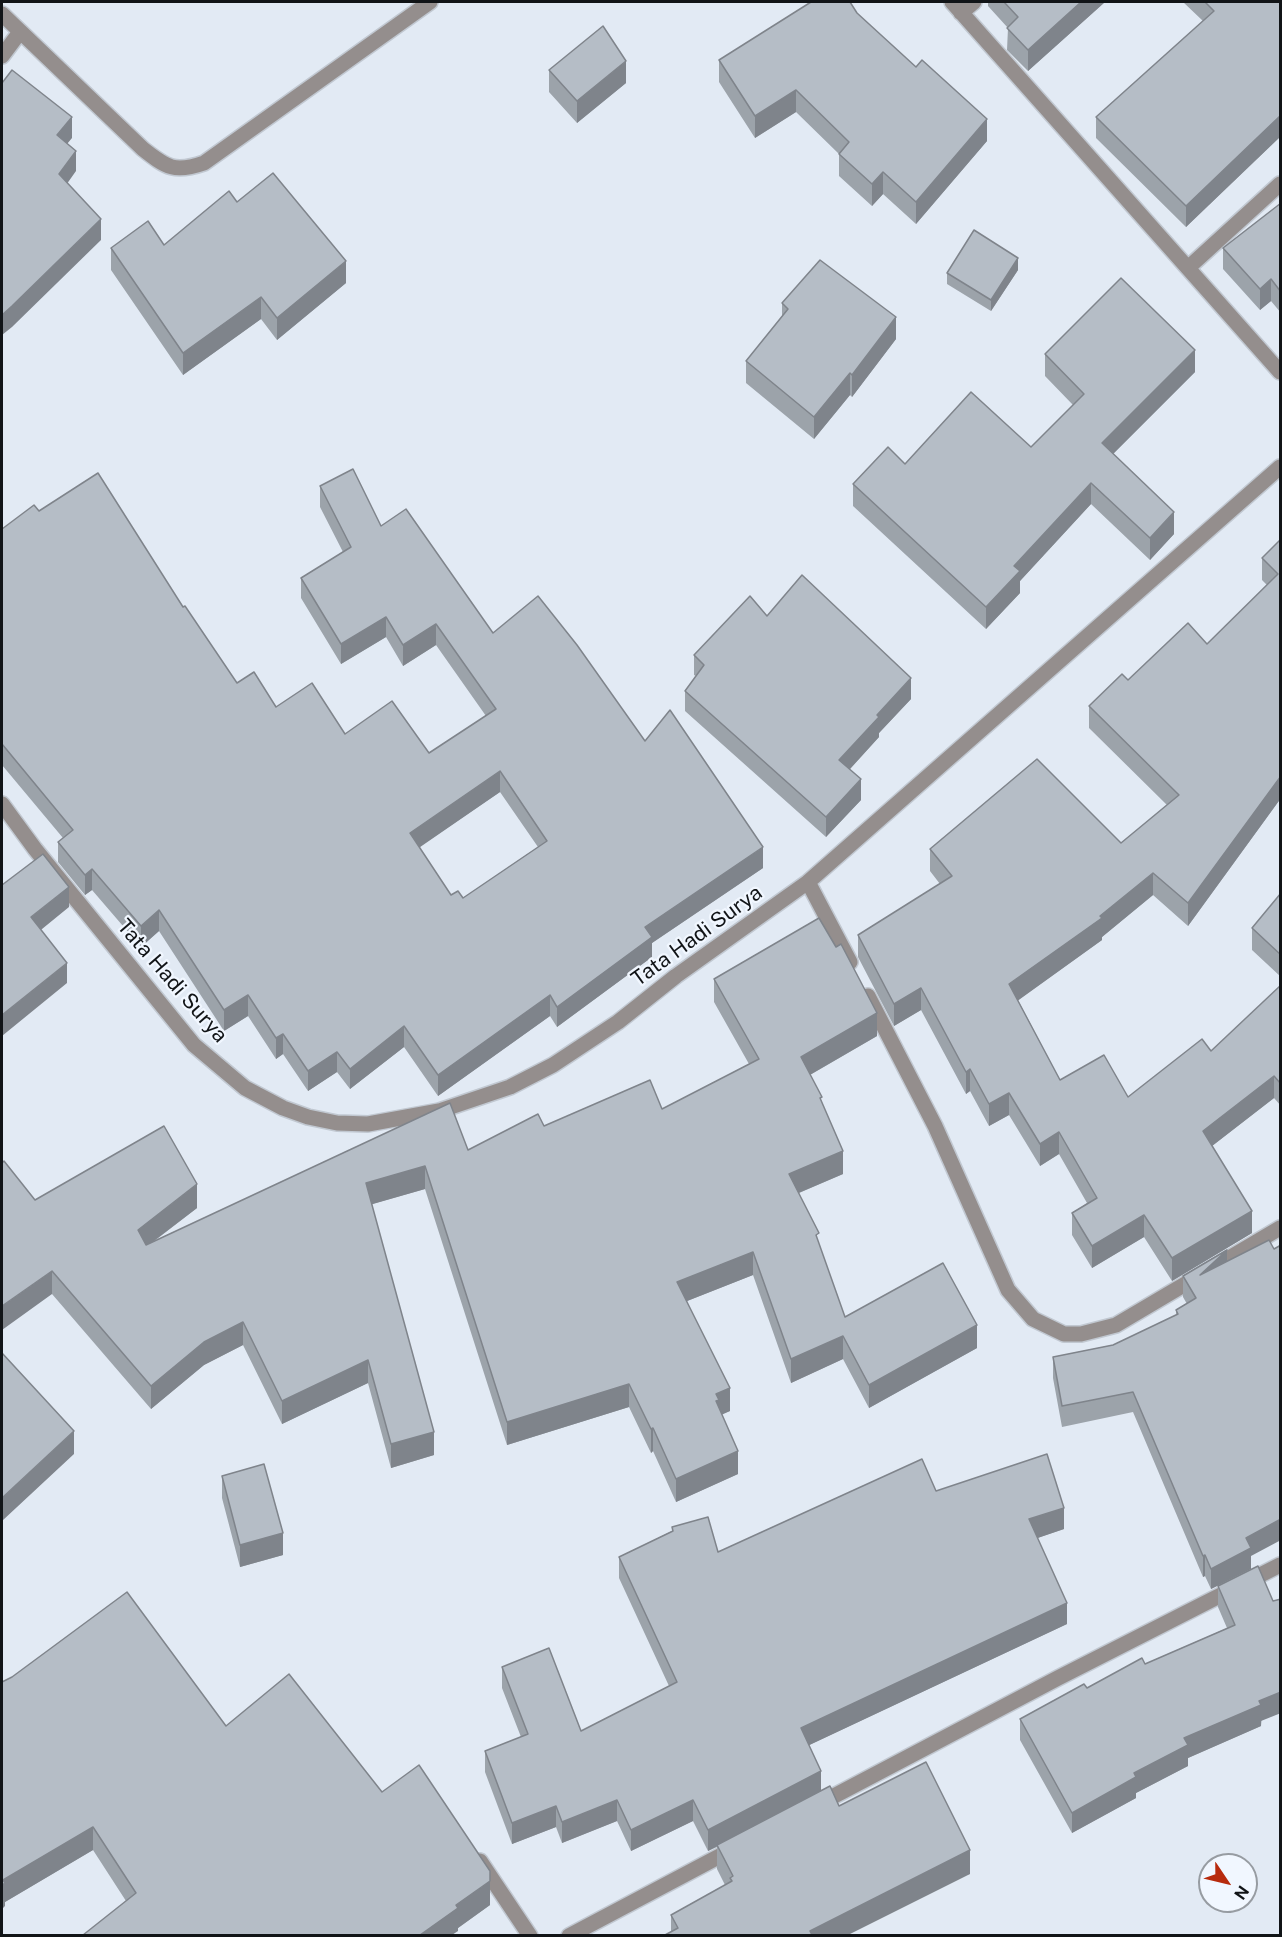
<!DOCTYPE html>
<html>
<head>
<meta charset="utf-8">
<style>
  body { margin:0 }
  #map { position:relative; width:1282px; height:1937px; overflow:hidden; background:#e2eaf4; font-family:"Public Sans",sans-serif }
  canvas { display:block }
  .frame { position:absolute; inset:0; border:3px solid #111417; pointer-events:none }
  .north { position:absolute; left:1198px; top:1853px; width:60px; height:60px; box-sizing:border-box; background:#f1f7ff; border:2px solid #979ca2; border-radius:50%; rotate:125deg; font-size:16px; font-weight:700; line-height:24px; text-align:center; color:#111417 }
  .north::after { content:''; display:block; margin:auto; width:21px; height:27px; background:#b72b0e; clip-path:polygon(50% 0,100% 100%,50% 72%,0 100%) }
</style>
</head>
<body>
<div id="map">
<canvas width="1282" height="1937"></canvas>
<div class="frame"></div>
<div class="north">N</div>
</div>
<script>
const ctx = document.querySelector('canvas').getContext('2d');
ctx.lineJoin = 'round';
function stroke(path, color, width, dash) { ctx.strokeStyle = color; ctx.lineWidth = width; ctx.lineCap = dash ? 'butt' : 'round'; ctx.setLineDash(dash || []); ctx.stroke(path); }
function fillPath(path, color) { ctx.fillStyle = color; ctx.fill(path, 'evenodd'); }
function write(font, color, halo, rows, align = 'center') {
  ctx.font = font + ' "Public Sans",sans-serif'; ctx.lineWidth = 4.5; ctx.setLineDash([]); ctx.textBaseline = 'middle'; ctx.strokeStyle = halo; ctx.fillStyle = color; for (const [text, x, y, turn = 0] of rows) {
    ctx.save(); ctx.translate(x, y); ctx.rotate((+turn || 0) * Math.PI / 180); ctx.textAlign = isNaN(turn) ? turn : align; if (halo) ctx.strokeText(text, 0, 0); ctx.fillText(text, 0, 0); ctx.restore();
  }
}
const minor = new Path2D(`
  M952,2L1280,372
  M961,13L974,2
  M2,14L143,149C167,168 175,173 204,163L430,2
  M2,56L20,32
  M1189,267L1280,184
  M2,804L35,849L194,1045L245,1088L283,1108L308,1117L337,1123L368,1124L439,1111L510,1087L553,1065L618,1022L676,976L808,882L850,962
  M808,882L1280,467
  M868,996L935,1126L1008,1290L1033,1319L1064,1334H1081L1116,1325L1280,1228
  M817,1805L1058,1678L1280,1565
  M480,1861L530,1936
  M569,1936L735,1848`);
const wall = new Path2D(`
  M988,2H1105L1028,71L1007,50L1008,28L988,6Z
  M1183,2H1281V136L1186,227L1096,138V117L1203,21Z
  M857,13L987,141L916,224L883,194L872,206L839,176V154L796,112L755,138L719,82V60Z
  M549,70L626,83L577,123L549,92Z
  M237,202L346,283L277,340L261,319L183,375L111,270V248L164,245Z
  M1281,203V313L1271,301L1260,310L1223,269V248Z
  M1018,270L991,311L947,284V273Z
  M782,303L896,339L852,397L850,395L814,439L746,383V361L782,316Z
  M1045,354L1195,372L1113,454L1174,534L1150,560L1091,504L1020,581V593L986,629L853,506V484L905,464L1031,447L1073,405L1045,376Z
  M320,486L381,526L493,633L645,741L763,868L652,943V957L557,1027L550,1016L438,1096L404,1047L350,1089L337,1072L308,1091L283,1054L276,1059L248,1016L224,1031L159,931L141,947L92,890L85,895L58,862V842L63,838L2,765V529L39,511L183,607L237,683L276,707L345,734L429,753L486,716L436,645L403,666L386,637L341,664L301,598V578L343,552L320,507ZM500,792L538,847L463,898L451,895L419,847Z
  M1281,539V798L1188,926L1153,895L1102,937V940L1018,1000L1060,1080L1128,1097L1211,1051L1281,985V1106L1274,1098L1212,1146L1252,1233L1172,1281L1144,1237L1092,1268L1072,1235V1213L1087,1203L1059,1154L1040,1166L1009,1115L989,1126L970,1091L966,1094L921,1010L894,1026L858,957V935L940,884L930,871V849L1121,843L1167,805L1089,728V706L1128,680L1207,644L1267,585L1262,580V558Z
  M767,616L911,699L879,733V737L850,769L861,800L826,837L685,711V691L696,676L694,675V655Z
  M1281,893V977L1252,950V928Z
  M714,979L877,1036L810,1075L822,1102L843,1174L799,1193L819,1244L845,1317L977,1348L869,1408L843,1359L791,1383L753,1275L687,1301L730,1411L721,1414L738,1474L676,1502L653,1451L651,1453L629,1407L507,1445L425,1189L372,1204L434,1455L391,1468L368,1383L282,1424L243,1345L204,1365L151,1409L52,1294L35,1200L197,1208L153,1242L468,1150L544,1126L662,1109L749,1064L714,1002Z
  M1227,1261L1251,1556V1569L1211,1589L1205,1576L1203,1577L1133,1412L1062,1427L1053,1378V1357L1113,1345L1176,1315V1310L1187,1304L1183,1297V1276Z
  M222,1476L283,1555L240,1567L222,1498Z
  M936,1491L1064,1529L1037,1538L1067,1624L809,1745L821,1790L839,1806L970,1874L671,1932V1915L725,1885L717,1869V1847L708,1851L693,1821L631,1851L617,1821L562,1843L556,1827L512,1844L485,1772V1751L521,1737L502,1688V1667L581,1731L669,1686L619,1578V1557L672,1531V1527L718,1552Z
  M1218,1586L1273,1601L1261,1726L1188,1758V1766L1136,1793V1798L1072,1833L1020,1740V1719L1087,1688L1145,1664L1227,1628L1218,1607Z
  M2,1682L226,1726L382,1792L490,1905L458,1928V1931L126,1901L93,1850L5,1902V1906Z`);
const shadedWall = new Path2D(`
  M1081,2H1105L1028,71V50Z
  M626,61V83L577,123V101Z
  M796,90V112L755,138V116Z
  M1281,115V136L1186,227V206Z
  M72,117V138L57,156V135Z
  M987,119V141L916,224V202Z
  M76,151V171L59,195V174Z
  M883,172V194L872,206V184Z
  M101,219V240L12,327L2,335V315Z
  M1018,258V270L991,311V300Z
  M346,261V283L277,340V318Z
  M1271,279V301L1260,310V289Z
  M261,297V319L183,375V353Z
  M896,317V339L852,397V375Z
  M1195,350V372L1102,465V443Z
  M850,373V395L814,439V417Z
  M1091,483V504L1020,581V593L986,629V607L1014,566Z
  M1174,512V534L1150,560V538Z
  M386,617V637L341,664V644Z
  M436,624V645L403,666V645Z
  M911,678V699L879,733V737L839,781V760L877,715Z
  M500,771V792L410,854V833Z
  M1281,776V798L1188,926V903Z
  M861,779V800L826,837V817Z
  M763,847V868L652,943V957L557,1027V1007L645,927Z
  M92,869V890L85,895V875Z
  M1153,873V895L1102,937V940L1009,1007V984L1100,916Z
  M69,887V907L31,938V917Z
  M159,910V931L141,947V926Z
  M67,963V983L2,1036V1015Z
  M921,988V1010L894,1026V1004Z
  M248,995V1016L224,1031V1010Z
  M550,995V1016L438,1096V1075Z
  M877,1013V1036L801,1080V1057Z
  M404,1026V1047L350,1089V1069Z
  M283,1034V1054L276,1059V1038Z
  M337,1052V1072L308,1091V1071Z
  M970,1069V1091L966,1094V1072Z
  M1274,1076V1098L1203,1153V1131Z
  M1009,1093V1115L989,1126V1104Z
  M1059,1132V1154L1040,1166V1144Z
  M843,1151V1174L789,1197V1174Z
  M425,1166V1189L366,1206V1183Z
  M197,1184V1208L138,1253V1230Z
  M1252,1211V1233L1172,1281V1258Z
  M1144,1215V1237L1092,1268V1246Z
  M1227,1250V1271L1200,1275Z
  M753,1252V1275L677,1305V1282Z
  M52,1271V1294L2,1330V1306Z
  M243,1322V1345L204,1365L151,1409V1386L204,1342Z
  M977,1325V1348L869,1408V1385Z
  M843,1336V1359L791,1383V1359Z
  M368,1360V1383L282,1424V1401Z
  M629,1384V1407L507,1445V1422Z
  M730,1388V1411L719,1416L716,1401V1394Z
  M653,1428V1451L651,1453V1429Z
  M74,1431V1454L2,1521V1498Z
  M434,1432V1455L391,1468V1444Z
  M738,1451V1474L676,1502V1479Z
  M1064,1508V1529L1029,1541V1519Z
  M1281,1519V1540L1251,1556V1569L1211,1589V1569L1246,1538Z
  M283,1533V1555L240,1567V1545Z
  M1205,1555V1576L1203,1577V1556Z
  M1067,1603V1624L801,1749V1728Z
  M1281,1692V1713L1261,1721V1726L1188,1758V1766L1136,1793V1798L1072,1833V1813L1134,1773L1184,1738L1259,1701Z
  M821,1771V1792L708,1851V1830Z
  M617,1800V1821L562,1843V1822Z
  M693,1800V1821L631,1851V1830Z
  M556,1806V1827L512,1844V1823Z
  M93,1827V1850L5,1902V1906L2,1909V1885L3,1880Z
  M970,1850V1874L848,1935H810V1931Z
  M490,1881V1905L458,1928V1931L452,1935H420L456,1905Z`);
const building = new Path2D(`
  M811,2H850L857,13L916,67L922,60L987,119L916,202L883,172L872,184L839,154L849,142L796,90L755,116L719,60Z
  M1004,2H1081L1028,50L1007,28L1018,17Z
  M1205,2H1281V115L1186,206L1096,117L1214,11Z
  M603,26L626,61L577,101L549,70Z
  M12,70L72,117L57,135L76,151L59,174L101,219L12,306L2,315V83Z
  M273,173L346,261L277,318L261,297L183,353L111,248L148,221L164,245L229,191L237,202Z
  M1281,203V292L1271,279L1260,289L1223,248Z
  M974,230L1018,258L991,300L947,273Z
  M820,260L896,317L852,375L850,373L814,417L746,361L788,309L782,303Z
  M1121,278L1195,350L1102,443L1174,512L1150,538L1091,483L1014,566L1020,571L986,607L853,484L888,447L905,464L971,392L1031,447L1084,394L1045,354Z
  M353,469L381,526L406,509L493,633L538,596L577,645L645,741L670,710L763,847L645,927L652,937L557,1007L550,995L438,1075L404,1026L350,1069L337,1052L308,1071L283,1034L276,1038L248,995L224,1010L159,910L141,926L92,869L85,875L58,842L73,830L2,744V529L34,505L39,511L98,473L183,607L185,606L237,683L254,672L276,707L312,683L345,734L392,701L429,753L496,709L436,624L403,645L386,617L341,644L301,578L351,547L320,486ZM500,771L547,841L463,898L458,891L451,895L410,833Z
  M1281,539V776L1188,903L1153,873L1100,916L1102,918L1009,984L1060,1080L1104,1055L1128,1097L1202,1039L1211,1051L1281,985V1084L1274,1076L1203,1131L1252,1211L1172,1258L1144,1215L1092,1246L1072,1213L1097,1198L1059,1132L1040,1144L1009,1093L989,1104L970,1069L966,1072L921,988L894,1004L858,935L952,876L930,849L1037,759L1121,843L1179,795L1089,706L1122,674L1128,680L1188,623L1207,644L1278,574L1262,558Z
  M802,575L911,678L877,715L879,717L839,760L861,779L826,817L685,691L704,665L694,655L750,596L767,616Z
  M43,854L69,887L31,917L67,963L2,1015V885Z
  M1281,893V955L1252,928Z
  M819,918L836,947L841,944L877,1013L801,1057L822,1097L820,1098L843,1151L789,1174L819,1233L816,1235L845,1317L943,1263L977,1325L869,1385L843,1336L791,1359L753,1252L677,1282L730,1388L716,1394L719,1400L716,1401L738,1451L676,1479L653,1428L651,1429L629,1384L507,1422L425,1166L366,1183L434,1432L391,1444L368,1360L282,1401L243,1322L204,1342L151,1386L52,1271L2,1306V1163L4,1161L35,1200L164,1126L197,1184L138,1230L146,1245L450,1103L468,1150L538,1114L544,1126L650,1080L662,1109L759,1059L714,979Z
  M1269,1240L1274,1249L1281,1245V1519L1246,1538L1251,1548L1211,1569L1205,1555L1203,1556L1133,1392L1062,1406L1053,1357L1113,1345L1178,1314L1176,1310L1196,1298L1183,1276L1227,1250L1200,1275Z
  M2,1353L74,1431L2,1498Z
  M1047,1454L1064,1508L1029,1519L1067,1603L801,1728L821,1771L708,1830L693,1800L631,1830L617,1800L562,1822L556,1806L512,1823L485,1751L528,1734L502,1667L549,1648L581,1731L677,1682L619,1557L673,1531L672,1527L708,1517L718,1552L922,1459L936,1491Z
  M264,1464L283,1533L240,1545L222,1476Z
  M1258,1566L1273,1601L1281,1599V1692L1259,1701L1261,1705L1184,1738L1188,1745L1134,1773L1136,1777L1072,1813L1020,1719L1084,1684L1087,1688L1142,1658L1145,1664L1235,1625L1218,1586Z
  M127,1592L226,1726L289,1674L382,1792L419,1765L490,1871V1881L456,1905L458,1908L420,1935H83L136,1893L93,1827L3,1880L5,1883L2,1885V1682L12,1677Z
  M926,1762L970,1850L810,1931L812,1935H665L678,1928L671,1915L732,1881L730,1878L733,1876L717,1845L830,1786L839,1806Z`);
const streetNames = [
  ["Tata Hadi Surya",697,936,-36],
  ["Tata Hadi Surya",172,981,49]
];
stroke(minor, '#c1c8d1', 18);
stroke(minor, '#948e8d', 15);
fillPath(wall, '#9ca3aa');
fillPath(shadedWall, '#7f848b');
fillPath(building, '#b5bdc6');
stroke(building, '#7f848b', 1.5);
write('21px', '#111417', '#f1f7ff', streetNames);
</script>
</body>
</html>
